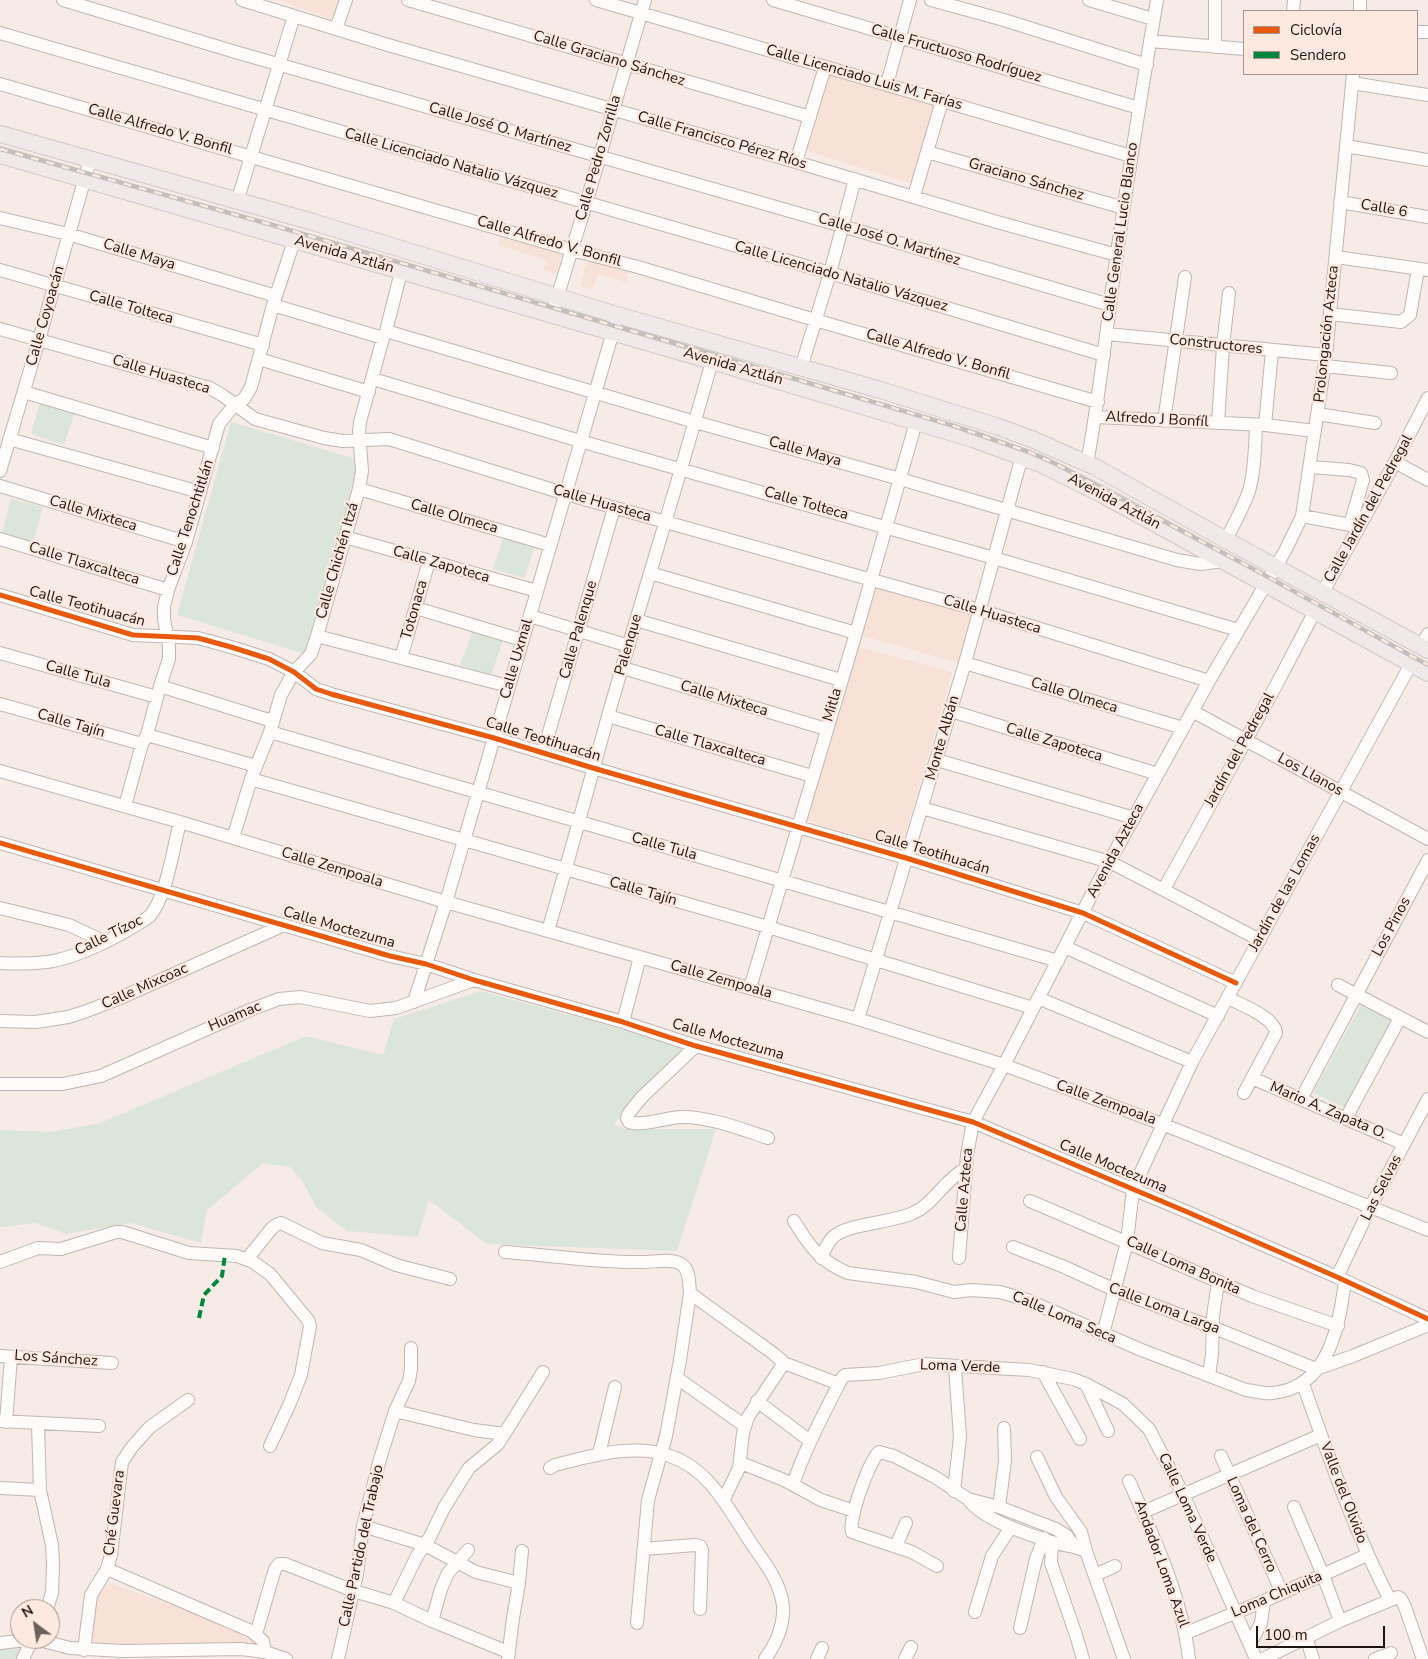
<!DOCTYPE html>
<html>
<head>
<meta charset="utf-8">
<style>
  body { margin:0 }
  #map { position:relative; width:1428px; height:1659px; overflow:hidden; background:#f6ebe6; font-family:"Nunito Sans",sans-serif }
  canvas { display:block }
  .legend { position:absolute; left:1243px; top:10px; width:175px; height:65px; box-sizing:border-box; background:#fde9df; border:1px solid #a4948d; margin:0; padding:6px 9px; list-style:none; font-size:15px; color:#1e1511 }
  .legend li { display:flex; align-items:center; gap:10px; height:25px }
  .legend b { width:25px; border:1px solid #a4948d }
  .north { position:absolute; left:10px; top:1599px; width:50px; height:50px; box-sizing:border-box; background:#fde9df; border:1px solid #a4948d; border-radius:50%; rotate:329deg; font-size:14px; font-weight:700; line-height:20px; text-align:center; color:#1e1511 }
  .north::after { content:''; display:block; margin:auto; width:18px; height:22px; background:#6a605c; clip-path:polygon(50% 0,100% 100%,50% 72%,0 100%) }
  .scale { position:absolute; left:1256px; top:1626px; width:129px; height:22px; box-sizing:border-box; border:2px solid #1e1511; border-top:0; padding-left:6px; font-size:15px; line-height:18px; white-space:nowrap; color:#1e1511; -webkit-text-stroke:4px #fde9df; paint-order:stroke }
</style>
</head>
<body>
<div id="map">
<canvas width="1428" height="1659"></canvas>
<ul class="legend">
<li><b style="height:6px;background:#e8590c"></b>Ciclovía</li>
<li><b style="height:6px;background:#00873e"></b>Sendero</li>
</ul>
<div class="north">N</div>
<div class="scale">100 m</div>
</div>
<script>
const ctx = document.querySelector('canvas').getContext('2d');
ctx.lineJoin = 'round';
function fillPath(path, color) { ctx.fillStyle = color; ctx.fill(path, 'evenodd'); }
function stroke(path, color, width, dash) { ctx.strokeStyle = color; ctx.lineWidth = width; ctx.lineCap = dash ? 'butt' : 'round'; ctx.setLineDash(dash || []); ctx.stroke(path); }
function write(font, color, halo, rows, align = 'center') {
  ctx.font = font + ' "Nunito Sans",sans-serif'; ctx.lineWidth = 4.5; ctx.setLineDash([]); ctx.textBaseline = 'middle'; ctx.strokeStyle = halo; ctx.fillStyle = color; for (const [text, x, y, turn = 0] of rows) {
    ctx.save(); ctx.translate(x, y); ctx.rotate((+turn || 0) * Math.PI / 180); ctx.textAlign = isNaN(turn) ? turn : align; if (halo) ctx.strokeText(text, 0, 0); ctx.fillText(text, 0, 0); ctx.restore();
  }
}
const built = new Path2D(`
  M278,0H344L337,21Z
  M830,72L938,102L914,184L807,151Z
  M501,234L563,250L556,274L543,270L547,260L498,245Z
  M589,256L629,271L626,282L598,274L592,290L580,286Z
  M875,586L972,615L959,663L861,635Z
  M856,646L952,672L901,849L805,820Z
  M109,1583L209,1619L262,1646L229,1642L93,1649L95,1597Z`);
const green = new Path2D(`
  M41,399L76,409L64,445L31,434Z
  M231,422L360,460L305,654L177,615Z
  M11,499L43,507L33,542L2,533Z
  M504,535L535,545L524,578L493,569Z
  M473,630L503,641L491,675L460,665Z
  M481,991L687,1047L614,1124L625,1129H716L677,1251L487,1244L429,1200L418,1237L347,1231L316,1207L303,1182L290,1167L263,1163L207,1210L201,1243L131,1223L66,1234L35,1223L0,1227V1130L51,1132L100,1123L306,1036L383,1055L394,1019Z
  M1361,1005L1392,1020L1345,1108L1313,1093Z
  M24,1648L19,1659H0V1650Z`);
const minor = new Path2D(`
  M63,0L232,51L842,226L1110,305
  M242,0L388,45L796,162L997,222L1117,255
  M408,0L810,117
  M596,0L1131,156
  M773,0L1139,108
  M931,0L1004,20L1147,65
  M1089,0L1153,19
  M1215,0V47
  M1293,11L1294,0
  M1360,11V0
  M336,29L346,0
  M1417,32H1428
  M0,33L830,273L1104,355
  M1150,41L1244,49
  M1352,83L1428,95
  M0,84L572,250L638,267L815,320L1098,402
  M887,84L910,0
  M1346,146L1428,160
  M927,152L1124,208
  M796,162L825,67
  M914,196L942,101
  M237,202L294,16
  M1340,202L1428,217
  M0,218L68,234L276,296
  M1336,257L1428,270
  M0,270L263,345
  M273,305L383,338
  M552,314L586,204L645,0
  M1330,314L1401,322L1410,315L1418,269
  M0,329L210,388L222,395L255,419L324,438L343,441L389,439L566,494L979,610L1209,681
  M386,331L695,422L900,479L1177,560L1200,564L1224,561
  M1107,334L1326,355
  M259,359L369,392
  M1325,366L1391,373
  M801,368L830,273L855,179
  M373,379L580,441L994,558L1238,630
  M24,392L213,448
  M1318,414L1375,423
  M1096,417L1265,425L1315,431
  M1164,421L1185,277
  M1218,423L1223,346L1229,293
  M1265,425L1272,351
  M9,439L200,492
  M1395,462L1428,480
  M1087,463C1097,411 1103,358 1110,305C1123,203 1140,101 1157,0
  M1311,467L1349,470L1361,473L1363,480L1350,525
  M0,471L39,340L90,160
  M0,486L186,542
  M359,489L550,545
  M1302,516L1356,526
  M345,537L537,591
  M0,539L168,590
  M1226,540C1234,524 1243,508 1249,491C1255,470 1255,446 1256,425
  M650,573L856,633
  M1323,592L1395,462L1428,398
  M0,595L133,635L198,638L231,647L269,659L294,672L316,689L331,694L494,738L593,768L906,858L1083,913L1236,983
  M416,608L522,640
  M530,616L629,646
  M636,620L841,680
  M317,636L508,686
  M1421,646L1428,634
  M0,653L157,697
  M401,658L429,561
  M965,663L1183,728
  M623,668L826,729
  M160,686L272,721
  M0,704L142,744
  M951,711L1158,774
  M1192,711L1428,839
  M608,716L812,776
  M270,732L1058,961
  M147,735L256,766
  M543,753L614,508
  M937,760L1134,818
  M0,771L180,822L446,902L858,1019L1004,1065L1162,1124L1428,1230
  M251,779L768,927L1033,1008
  M125,806L142,744L147,735L160,686L169,659V646L164,619V607L168,590L186,542L219,424L235,404L244,399L251,387L273,305L294,241
  M922,808L1110,862L1260,940
  M233,838L251,779L270,732L281,695L294,672L311,654L317,636L359,489L362,471L359,432L360,422L383,338L386,331L401,272
  M0,843L390,956L426,964L474,980L623,1022L696,1046L973,1122L1185,1211L1337,1277L1428,1319
  M1164,889L1279,680L1315,611
  M0,908L69,925L103,941
  M548,931C569,859 588,788 608,716C642,597 679,480 712,361
  M1065,947L1218,1016
  M0,963C16,964 31,964 47,962C78,958 124,934 150,916C167,895 173,849 180,822
  M1338,985L1428,1032
  M750,988L856,633L916,422
  M1038,998L1192,1062
  M1228,998C1241,1005 1275,1017 1276,1033L1244,1093
  M414,1002L446,902L615,325
  M858,1019L965,663L1022,456
  M0,1021L36,1022L68,1017L84,1012L118,999L284,925
  M623,1022L640,957
  M696,1046L642,1097L629,1113L627,1118L629,1122C639,1127 668,1117 682,1117C711,1117 741,1129 768,1138
  M1252,1078L1404,1144
  M0,1084H63L101,1076L250,1010L279,999L300,997L370,1011L396,1008L474,980
  M1301,1099L1428,860
  M1346,1118L1400,1018
  M1030,1201L1252,1296L1338,1326
  M794,1221C809,1246 821,1262 848,1273L916,1282L954,1292L971,1290L1000,1292L1027,1300L1139,1349L1246,1390C1255,1391 1264,1394 1272,1393C1329,1388 1339,1326 1345,1281
  M1013,1247L1062,1266L1115,1290L1212,1327L1316,1369L1353,1356L1428,1325
  M505,1252C551,1255 597,1263 643,1262C654,1262 671,1258 681,1264C690,1269 689,1284 690,1293L698,1299L774,1354L784,1363L839,1384
  M821,1258C824,1251 827,1244 832,1238C847,1223 892,1223 913,1213C934,1204 944,1180 965,1169
  M959,1258L967,1155L973,1122L1004,1065L1095,888L1209,681L1285,551L1302,516L1326,355L1353,74
  M247,1259L272,1228L276,1225L281,1223L322,1243L361,1250L396,1265L450,1279
  M0,1262L38,1248L61,1249L116,1232H122L189,1253L237,1256L253,1262L270,1274L308,1320L310,1326L301,1375L290,1403L270,1446
  M1337,1277L1371,1206L1428,1099
  M1103,1334L1127,1242L1133,1189L1192,1062L1411,664
  M0,1356L112,1363
  M1043,1372L1080,1439
  M1209,1375L1212,1355L1213,1316L1218,1282
  M677,1378L745,1426
  M1086,1384L1108,1431
  M1303,1384C1329,1457 1354,1531 1390,1600
  M757,1401L810,1441
  M395,1411L474,1430L504,1434
  M0,1421L99,1426
  M6,1422L11,1357
  M38,1424L40,1490L52,1545L53,1563L52,1593L47,1609
  M599,1454L615,1387
  M1221,1456L1282,1593
  M1037,1457L1056,1497L1081,1532L1086,1551
  M741,1463L784,1480L821,1500L854,1511
  M550,1468L555,1465C591,1456 633,1443 670,1456C709,1469 728,1508 749,1540C763,1561 780,1580 783,1606C784,1625 776,1644 765,1659
  M1129,1481C1154,1537 1182,1597 1189,1659
  M793,1484C806,1447 824,1413 842,1378L845,1375L879,1373L924,1364L1029,1370L1073,1379L1086,1384L1123,1404L1149,1429L1160,1450L1183,1494L1256,1659
  M0,1488L40,1490
  M954,1491L960,1437L955,1367
  M724,1499L739,1468L743,1433L748,1417L784,1363
  M968,1499C983,1520 1027,1534 1052,1542C1064,1546 1073,1545 1086,1551L1124,1659
  M999,1507L1005,1461L1004,1428
  M1294,1507L1323,1575L1340,1621
  M1143,1512L1321,1435
  M363,1526L425,1545L476,1572L519,1583
  M1052,1542L1051,1563L1076,1635L1083,1659
  M896,1546L906,1523
  M644,1549L695,1545L700,1546L702,1550L700,1609
  M937,1566L912,1552L852,1532C848,1520 869,1461 879,1452L894,1456L935,1477L968,1499L999,1507L1056,1529L1067,1536L1073,1545
  M107,1569L251,1631L263,1641L265,1652
  M1095,1575L1115,1566
  M394,1603L417,1556L430,1537L444,1508L462,1479L469,1468L498,1444L543,1372
  M975,1612L992,1556L1011,1527
  M432,1621L441,1589L448,1573L468,1550
  M637,1623L648,1500L666,1436L680,1360L690,1293
  M1020,1628L1036,1559L1044,1538
  M1186,1633L1264,1601L1367,1555
  M256,1634L275,1569L279,1564H285L354,1591L394,1603L432,1621L508,1652
  M1306,1637L1313,1659
  M0,1643L35,1639L70,1648L122,1651L241,1649L265,1652L286,1659
  M1250,1644L1261,1623L1264,1601
  M84,1650L91,1595L107,1569L111,1555L122,1462L132,1447L150,1427L188,1400
  M23,1659L28,1648L35,1639
  M338,1659L357,1574L363,1526L380,1459L395,1411L409,1381L411,1369V1348
  M508,1659L513,1618L519,1583L522,1551
  M817,1659L822,1648
  M905,1659L911,1647
  M1263,1659L1340,1621L1398,1597L1401,1599L1405,1607L1423,1659
  M1375,1659L1391,1653`);
const major = new Path2D(`
  M0,134L313,222L617,315L877,389L999,427L1034,440L1095,467L1226,540L1428,650
  M0,155L712,361L973,439L1041,464L1103,495L1428,673`);
const rail = new Path2D(`
  M0,149L269,224L951,425L1029,452L1056,464L1259,572L1428,665`);
const quiet = new Path2D(`
  M199,1318L204,1295L222,1276L225,1255`);
const cycleway = new Path2D(`
  M0,595L133,635L198,638L231,647L269,659L294,672L316,689L331,694L494,738L593,768L906,858L1083,913L1236,983
  M0,843L390,956L426,964L474,980L623,1022L696,1046L973,1122L1185,1211L1337,1277L1428,1319`);
const streetNames = [
  ["Calle Fructuoso Rodríguez",956,54,16],
  ["Calle Graciano Sánchez",609,59,17],
  ["Calle Licenciado Luis M. Farías",864,78,16],
  ["Calle José O. Martínez",500,128,16],
  ["Calle Alfredo V. Bonfil",160,130,16],
  ["Calle Francisco Pérez Ríos",722,141,16],
  ["Calle Pedro Zorrilla",599,158,-74],
  ["Calle Licenciado Natalio Vázquez",451,164,16],
  ["Graciano Sánchez",1026,180,16],
  ["Calle 6",1384,209,10],
  ["Calle General Lucio Blanco",1121,232,-82],
  ["Calle José O. Martínez",889,240,17],
  ["Calle Alfredo V. Bonfil",549,242,16],
  ["Calle Maya",139,255,17],
  ["Avenida Aztlán",344,255,16],
  ["Calle Licenciado Natalio Vázquez",841,277,16],
  ["Calle Tolteca",131,308,16],
  ["Calle Coyoacán",46,316,-74],
  ["Prolongación Azteca",1327,334,-84],
  ["Constructores",1216,345,6],
  ["Calle Alfredo V. Bonfil",938,355,16],
  ["Avenida Aztlán",733,367,16],
  ["Calle Huasteca",161,375,17],
  ["Alfredo J Bonfíl",1157,420,3],
  ["Calle Maya",805,452,16],
  ["Avenida Aztlán",1114,502,28],
  ["Calle Huasteca",602,504,16],
  ["Calle Tolteca",806,504,16],
  ["Calle Jardín del Pedregal",1369,509,-61],
  ["Calle Mixteca",93,514,17],
  ["Calle Olmeca",454,517,16],
  ["Calle Tenochtitlán",191,518,-72],
  ["Calle Chichén Itzá",338,561,-74],
  ["Calle Tlaxcalteca",84,564,17],
  ["Calle Zapoteca",441,565,16],
  ["Calle Teotihuacán",87,607,15],
  ["Totonaca",415,610,-74],
  ["Calle Huasteca",992,615,17],
  ["Calle Palenque",579,630,-74],
  ["Palenque",629,645,-74],
  ["Calle Uxmal",517,659,-74],
  ["Calle Tula",78,675,16],
  ["Calle Olmeca",1074,696,17],
  ["Calle Mixteca",724,699,17],
  ["Mitla",833,705,-74],
  ["Calle Tajín",71,724,16],
  ["Monte Albán",943,738,-74],
  ["Calle Teotihuacán",543,740,17],
  ["Calle Zapoteca",1054,743,17],
  ["Calle Tlaxcalteca",710,746,16],
  ["Jardín del Pedregal",1240,750,-61],
  ["Los Llanos",1310,775,29],
  ["Calle Tula",664,847,16],
  ["Avenida Azteca",1116,851,-62],
  ["Calle Teotihuacán",932,853,17],
  ["Calle Zempoala",332,868,17],
  ["Calle Tajín",643,892,16],
  ["Jardín de las Lomas",1285,893,-61],
  ["Los Pinos",1392,927,-62],
  ["Calle Moctezuma",339,928,16],
  ["Calle Tízoc",109,936,-26],
  ["Calle Zempoala",721,980,16],
  ["Calle Mixcoac",145,987,-24],
  ["Huamac",235,1017,-23],
  ["Calle Moctezuma",728,1040,16],
  ["Calle Zempoala",1106,1103,20],
  ["Mario A. Zapata O.",1328,1111,23],
  ["Calle Moctezuma",1113,1167,23],
  ["Las Selvas",1382,1188,-63],
  ["Calle Azteca",965,1190,-85],
  ["Calle Loma Bonita",1183,1266,24],
  ["Calle Loma Larga",1164,1309,21],
  ["Calle Loma Seca",1064,1318,23],
  ["Los Sánchez",56,1359,4],
  ["Loma Verde",960,1367,2],
  ["Valle del Olvido",1343,1493,69],
  ["Calle Loma Verde",1187,1508,65],
  ["Ché Guevara",115,1513,-83],
  ["Loma del Cerro",1251,1525,66],
  ["Calle Partido del Trabajo",362,1546,-78],
  ["Andador Loma Azul",1161,1564,70],
  ["Loma Chiquita",1277,1595,-23]
];
fillPath(built, '#f8e1d6');
fillPath(green, '#dce5d9');
stroke(minor, '#c0b7b2', 14);
stroke(major, '#cfc9c7', 18);
stroke(minor, '#fefcfb', 12);
stroke(major, '#f1e9e9', 16);
stroke(rail, '#c2bfbd', 4.5);
stroke(rail, '#fde9df', 2.5, [8]);
stroke(quiet, '#00873e', 4, [8, 4]);
stroke(cycleway, '#e8590c', 5);
write('15px', '#1e1511', '#fde9df', streetNames);
</script>
</body>
</html>
